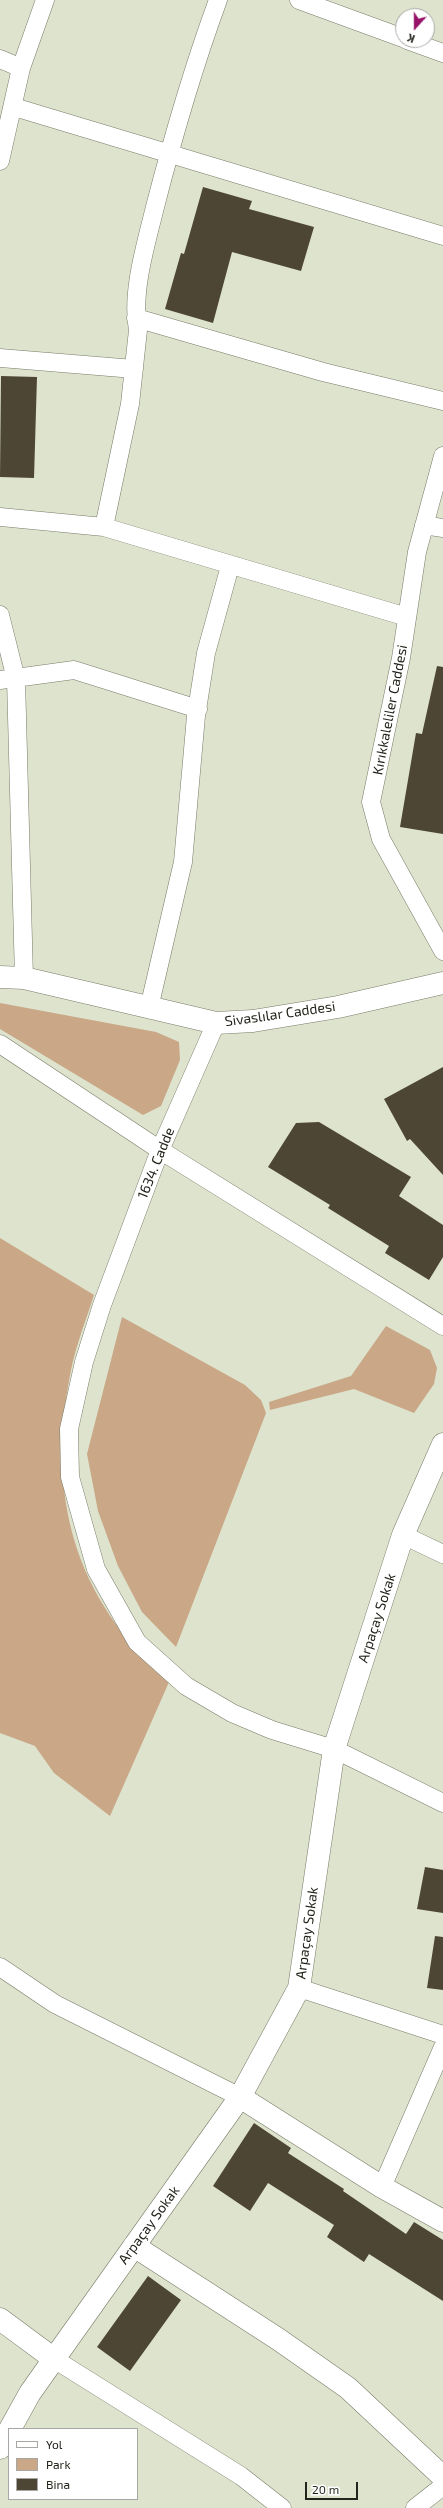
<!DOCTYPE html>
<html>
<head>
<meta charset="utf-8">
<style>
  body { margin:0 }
  #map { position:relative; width:443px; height:2508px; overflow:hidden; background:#dee3cd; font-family:"Exo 2",sans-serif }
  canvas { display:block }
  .legend { position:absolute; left:8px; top:2428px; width:130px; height:72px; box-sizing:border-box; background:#fff; border:1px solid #a7a7a4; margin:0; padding:5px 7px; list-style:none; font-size:12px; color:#23241c }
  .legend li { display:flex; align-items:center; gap:8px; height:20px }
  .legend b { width:20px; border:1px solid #a7a7a4 }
  .north { position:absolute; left:395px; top:8px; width:40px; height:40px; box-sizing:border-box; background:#fff; border:1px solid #a7a7a4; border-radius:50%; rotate:201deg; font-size:11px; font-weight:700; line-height:16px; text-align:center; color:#23241c }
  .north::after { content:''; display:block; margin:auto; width:14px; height:18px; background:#971269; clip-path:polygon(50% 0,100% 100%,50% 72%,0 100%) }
  .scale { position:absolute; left:305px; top:2482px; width:53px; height:18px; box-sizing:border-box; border:2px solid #23241c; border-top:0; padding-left:5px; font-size:12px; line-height:14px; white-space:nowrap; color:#23241c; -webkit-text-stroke:3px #fff; paint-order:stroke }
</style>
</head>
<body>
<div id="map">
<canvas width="443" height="2508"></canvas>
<ul class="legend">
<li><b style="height:5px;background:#fff"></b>Yol</li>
<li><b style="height:11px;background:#c9a787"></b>Park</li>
<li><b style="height:11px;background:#4d4634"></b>Bina</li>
</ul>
<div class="north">K</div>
<div class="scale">20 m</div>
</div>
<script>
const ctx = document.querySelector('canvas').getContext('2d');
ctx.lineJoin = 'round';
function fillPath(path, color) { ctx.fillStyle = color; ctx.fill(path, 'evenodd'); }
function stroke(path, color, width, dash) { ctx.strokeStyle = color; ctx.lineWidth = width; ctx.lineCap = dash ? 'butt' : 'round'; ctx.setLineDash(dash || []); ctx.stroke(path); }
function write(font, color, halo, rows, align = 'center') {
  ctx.font = font + ' "Exo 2",sans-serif'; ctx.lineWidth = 4; ctx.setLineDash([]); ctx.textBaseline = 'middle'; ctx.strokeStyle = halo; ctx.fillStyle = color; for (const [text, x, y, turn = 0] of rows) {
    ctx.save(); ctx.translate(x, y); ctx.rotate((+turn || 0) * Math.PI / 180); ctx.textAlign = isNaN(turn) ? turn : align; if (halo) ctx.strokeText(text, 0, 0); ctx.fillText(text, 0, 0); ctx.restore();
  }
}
const green = new Path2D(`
  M0,1003L156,1032L179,1042L180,1060L161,1106L143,1115L0,1029Z
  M0,1238L94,1295C86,1320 76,1345 71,1370C46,1495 73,1597 169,1682L110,1816L54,1773L35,1746L0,1733Z
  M122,1317L245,1385L261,1400L266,1413L176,1647L142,1612L118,1566L98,1511L87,1454Z
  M386,1326L430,1350L437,1368L434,1384L414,1413L354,1389L270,1410L269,1402L351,1376Z`);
const building = new Path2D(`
  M203,187L252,201L249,209L314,227L301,271L232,252L213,323L165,309L181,253L184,254Z
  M1,376L37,377L34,478L0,477Z
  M437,666L443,667V834L400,827L416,733L422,734Z
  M443,1067V1175L410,1139L407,1141L384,1099Z
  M319,1122L411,1177L399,1196L443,1225V1257L429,1280L385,1253L389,1246L328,1208L330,1205L268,1167L296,1123Z
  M425,1867L443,1870V1913L417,1909Z
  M435,1936L443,1937V1990L427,1988Z
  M254,2123L291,2148L288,2153L344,2189L343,2191L406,2234L414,2222L443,2240V2301L369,2254L364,2262L327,2237L334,2225L268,2183L250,2211L213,2186Z
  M148,2276L181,2300L130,2371L97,2347Z`);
const minor = new Path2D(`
  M299,0L403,38
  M407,40L443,53
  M0,59L21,68
  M14,107L443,236
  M0,161L21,68L45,0
  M136,318L323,372L443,401
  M0,358L134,369
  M443,456L417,552L401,658L371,802L381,839L443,951
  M0,517L104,527L407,617
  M424,525L443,528
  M104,527L130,404L138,330C131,292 146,244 155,207C173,137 193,68 218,0
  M0,615L16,679L24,978
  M0,680L74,670L198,709
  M149,1008L183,862L196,716L206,653L230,566
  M216,1023L160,1150L102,1305L84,1362L69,1429L70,1477L96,1569L137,1642L186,1686L232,1713L272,1730L334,1749L443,1803
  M0,1044L160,1150L443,1326
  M403,1535L443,1554
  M0,1967L55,2004L240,2097
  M299,1988L443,2035
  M382,2187L443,2047
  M54,2359L241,2476L282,2508
  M415,2508L443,2486`);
const tertiary = new Path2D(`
  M240,2097L382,2187L443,2221
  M134,2246L278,2339L348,2388L443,2477
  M0,2319L54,2359
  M10,2429L30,2393L54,2359L240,2097L299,1988L334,1749L403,1535L443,1444
  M0,2448L9,2432`);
const secondary = new Path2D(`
  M0,977L24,978L216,1023L253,1021L338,1007L443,983`);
const streetNames = [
  ["Kırıkkaleliler Caddesi",390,710,-79],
  ["Sivaslılar Caddesi",280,1014,-8],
  ["1634. Cadde",156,1163,-68],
  ["Arpaçay Sokak",377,1618,-72],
  ["Arpaçay Sokak",307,1933,-82],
  ["Arpaçay Sokak",149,2225,-54]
];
fillPath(green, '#c9a787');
fillPath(building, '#4d4634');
stroke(minor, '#787b68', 19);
stroke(tertiary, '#787b68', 23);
stroke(secondary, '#787b68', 23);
stroke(minor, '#fff', 18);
stroke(tertiary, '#fff', 22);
stroke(secondary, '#fff', 22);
write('14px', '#23241c', '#fff', streetNames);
</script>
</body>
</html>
